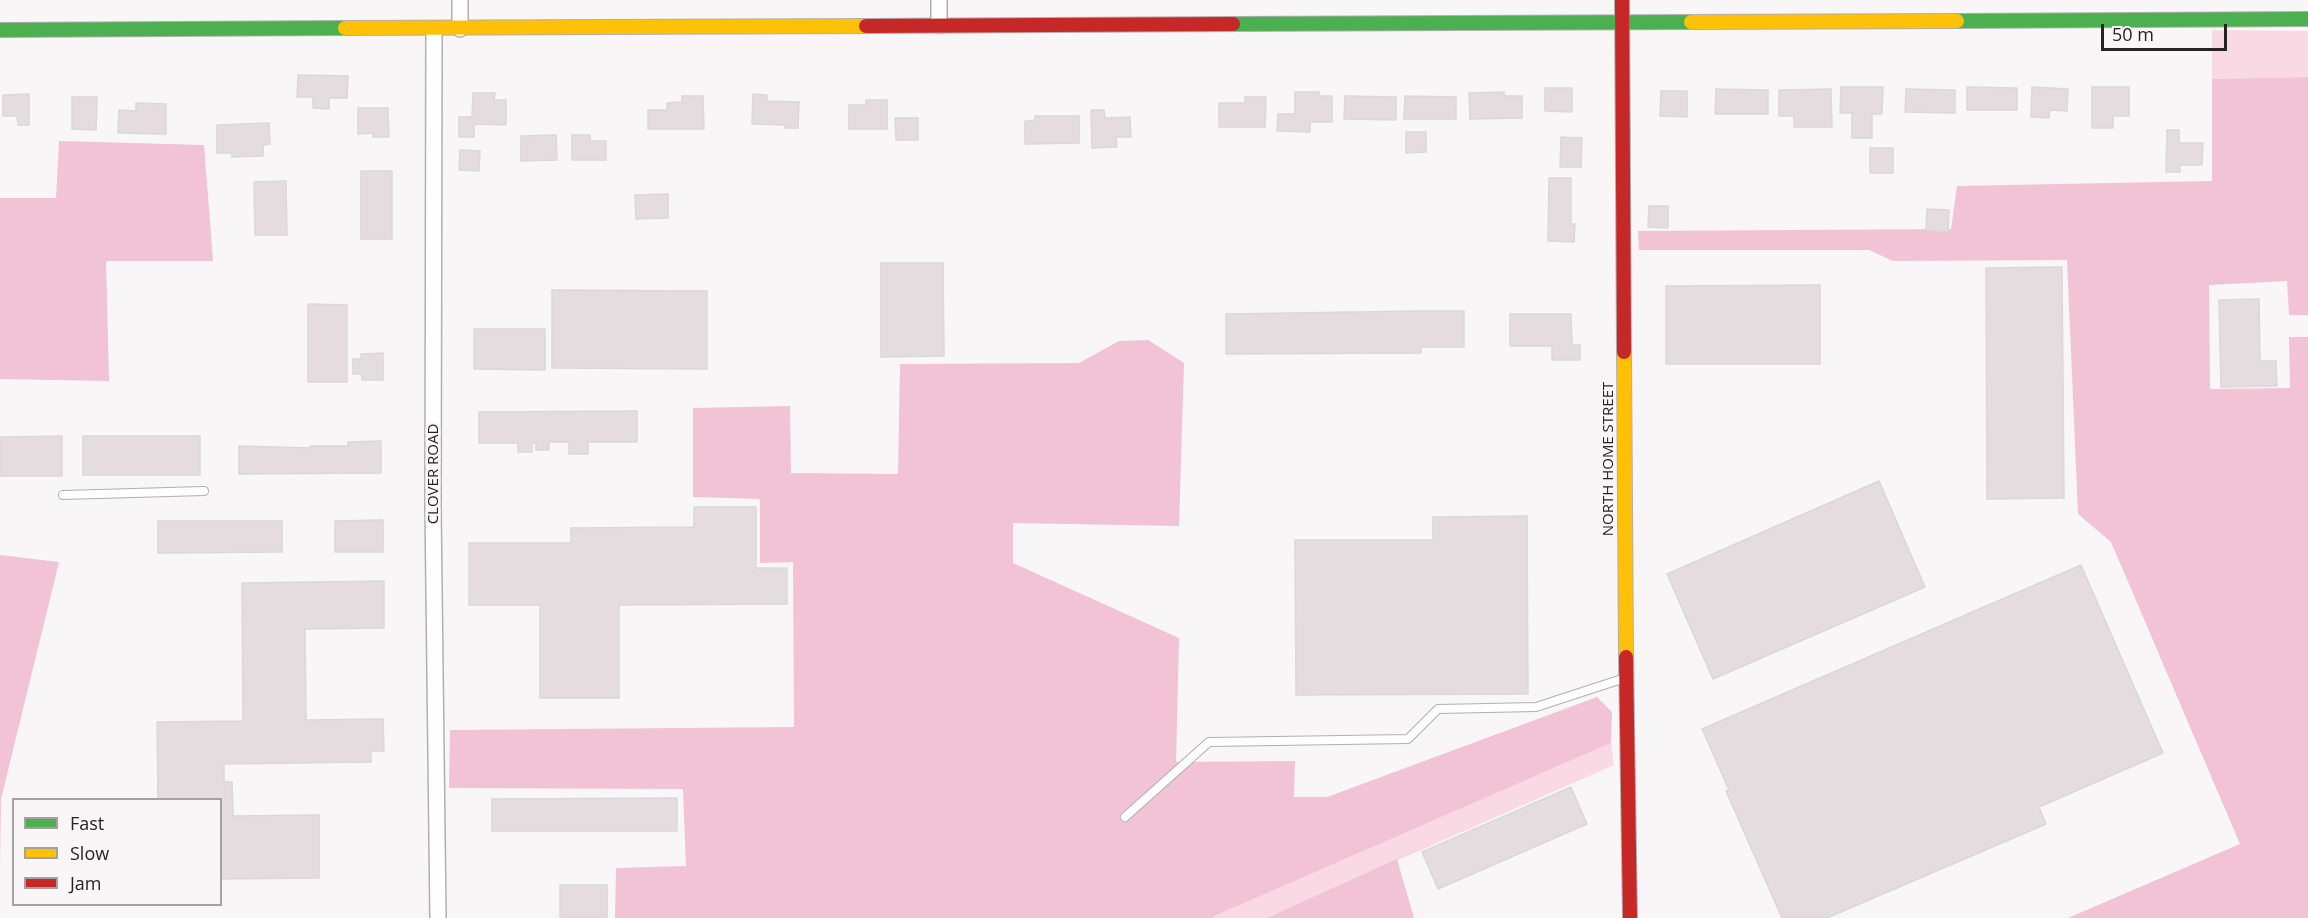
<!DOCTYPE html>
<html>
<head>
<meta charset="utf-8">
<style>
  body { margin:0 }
  #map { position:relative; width:2308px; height:918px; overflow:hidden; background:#f9f6f7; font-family:"Open Sans",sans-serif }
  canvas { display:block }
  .legend { position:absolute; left:12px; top:798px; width:210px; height:108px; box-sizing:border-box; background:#faf5f7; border:2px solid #a5a1a3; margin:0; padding:8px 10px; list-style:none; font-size:18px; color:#252324 }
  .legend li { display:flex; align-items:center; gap:12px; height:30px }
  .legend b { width:30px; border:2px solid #a5a1a3 }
  .scale { position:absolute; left:2101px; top:24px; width:126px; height:27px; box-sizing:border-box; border:3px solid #252324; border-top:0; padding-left:8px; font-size:18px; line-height:21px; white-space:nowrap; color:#252324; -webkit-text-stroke:4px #faf5f7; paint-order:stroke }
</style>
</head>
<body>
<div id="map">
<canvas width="2308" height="918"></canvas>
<ul class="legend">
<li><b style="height:8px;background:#4caf50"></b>Fast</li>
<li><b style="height:8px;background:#ffc107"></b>Slow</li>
<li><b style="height:8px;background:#c62828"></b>Jam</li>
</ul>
<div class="scale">50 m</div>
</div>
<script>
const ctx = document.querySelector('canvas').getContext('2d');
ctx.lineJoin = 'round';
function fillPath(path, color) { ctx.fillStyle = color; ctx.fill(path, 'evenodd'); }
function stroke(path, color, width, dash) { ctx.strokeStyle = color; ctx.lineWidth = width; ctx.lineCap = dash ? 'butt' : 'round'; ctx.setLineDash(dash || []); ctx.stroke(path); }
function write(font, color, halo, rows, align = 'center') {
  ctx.font = font + ' "Open Sans",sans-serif'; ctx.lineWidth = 5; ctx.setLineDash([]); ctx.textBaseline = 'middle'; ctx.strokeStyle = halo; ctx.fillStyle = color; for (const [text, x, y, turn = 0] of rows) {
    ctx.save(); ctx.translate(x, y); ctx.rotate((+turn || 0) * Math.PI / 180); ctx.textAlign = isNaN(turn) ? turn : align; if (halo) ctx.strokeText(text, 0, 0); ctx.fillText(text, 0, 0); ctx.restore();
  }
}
const green = new Path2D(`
  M2212,30L2308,31V77L2212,79Z
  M1611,743L1614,765L1267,918H1210Z`);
const forest = new Path2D(`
  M2308,77V315H2289L2287,281L2209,285L2210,389L2290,388L2289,337H2308V918H2068L2240,844L2111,542L2078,514L2067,260L1893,261L1869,250H1639L1638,231L1951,229L1957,186L2212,181V79Z
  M59,141L204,145L213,261H106L109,381L0,379V198H56Z
  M1148,340L1184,363L1179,526L1013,523V563L1179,638L1176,762L1295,761L1294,797H1327L1597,697L1612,712L1611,743L1210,918H615L616,868L686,866L683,789L449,788L450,730L794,727L793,562L760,563V499L693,497V408L790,406L791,473L898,474L900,364L1079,363L1119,341Z
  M0,555L59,562L1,799L0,869Z
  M1397,859L1414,918H1267Z`);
const building = new Path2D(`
  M298,75L348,76L347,98H329V109L313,108V97H297Z
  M1841,87H1883L1882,114H1872V138H1852V113H1840Z
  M1967,87L2017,88V110H1967Z
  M2032,87L2068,89L2067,111L2050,110L2049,118L2031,117Z
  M2092,87H2129V116H2113V128H2092Z
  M1545,88H1572V112L1545,111Z
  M1716,89L1768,90V114H1715Z
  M1831,89L1832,127H1794V116H1779V90Z
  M1906,89L1955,90V113L1905,112Z
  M1661,91H1687V117L1660,116Z
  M1295,92H1319V96H1332V122H1310V132L1277,131L1278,114H1295Z
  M1504,92V96H1522V118L1470,119L1469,93Z
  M473,93H495L494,100H506V125L474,124V137H459V117H472Z
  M29,94V125H18L17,116H3V95Z
  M753,94L767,95V101L799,102L798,128H785V125L752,124Z
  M682,96H703L704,129H648V110H667V103L682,102Z
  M1345,96L1396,97V120L1344,119Z
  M1405,96L1456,97V119H1404Z
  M72,97H97L96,130L72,129Z
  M1245,97H1266L1265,127H1219V103H1245Z
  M866,100H887V129H849V105H866Z
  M136,103L166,104V134L118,133L119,110L136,111Z
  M358,108H388L389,137H373V133L358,134Z
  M1091,110H1104L1105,118L1130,117L1131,137H1116L1117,147L1092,148Z
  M1035,116H1079V143L1025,144V121L1035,120Z
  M895,118H918V140H896Z
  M269,123L270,144L263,145V156L232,157V153H217V125Z
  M2167,130H2179V143H2203L2202,165H2180V172H2166Z
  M1406,132H1426V152L1406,153Z
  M556,135L557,160L521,161V136Z
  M572,135H590V141H606V160H572Z
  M1561,137L1582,138L1581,167H1560Z
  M1870,148H1893V173H1870Z
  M460,150L480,151L479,171L459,170Z
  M361,171H392V239H361Z
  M1549,178H1571V224H1575L1574,242L1548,241Z
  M286,181L287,235H255L254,182Z
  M668,194V218L636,219L635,195Z
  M1649,206H1668V228L1648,227Z
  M1927,209L1949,210L1948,232L1926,230Z
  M881,263H943L944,356L881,357Z
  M2062,267L2064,498L1987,499L1986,268Z
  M1820,285V364H1666V286Z
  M552,290L707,291V369L552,368Z
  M2259,299L2260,361H2276L2277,386L2221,387L2219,300Z
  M308,304L347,305V382H308Z
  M1420,311H1464V347H1421V353L1226,354V314Z
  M1510,314H1571L1572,345H1580V360H1552V346H1510Z
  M474,329H545V370L474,369Z
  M383,353V380H362V374H353V359H361V354Z
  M637,411V442H588V454H569V442H549V450H536V443H532V452H518V443H479V412Z
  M62,436V476H0V437Z
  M83,436H200V475H83Z
  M381,441V473L239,474V446L310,448V446H348V442Z
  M1879,481L1925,587L1713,679L1667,574Z
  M694,507H756V568H787V604L619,605V698H540V605H469V543H571V528L694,527Z
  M1527,516L1528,694L1296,695L1295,540H1433V517Z
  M383,520V552H335V521Z
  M158,521H282V552L158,553Z
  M2081,565L2163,753L2039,807L2046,824L1827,918H1782L1726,791L1729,790L1702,729Z
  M384,581V628L305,629L306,720L383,719L384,751H371V762L224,764V782H232L233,816L319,815V878L220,879V800H158L157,722L243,721L242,583Z
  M1571,787L1587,824L1438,889L1422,852Z
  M677,798V831H492V799Z
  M560,885H607V918H560Z`);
const lane = new Path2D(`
  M63,495L204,491
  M1125,817L1209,742L1408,739L1438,709L1536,707L1625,678`);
const street = new Path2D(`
  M939,25V0
  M434,29L433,507L438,918
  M460,29V0`);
const fast = new Path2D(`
  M1957,21L2308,19
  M1233,24L1691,22
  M0,30L345,28`);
const slow = new Path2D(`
  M1691,22L1957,21
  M345,28L866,26
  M1624,352L1626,657`);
const jam = new Path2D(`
  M1622,0L1624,352
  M866,26L1233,24
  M1626,657L1630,918`);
const streetNames = [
  ["NORTH HOME STREET",1609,459,-90],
  ["CLOVER ROAD",434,474,-90]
];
fillPath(green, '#f9d9e4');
fillPath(forest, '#f1c3d5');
fillPath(building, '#e4dcdf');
stroke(building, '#dad8d8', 1.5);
stroke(lane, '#b1afb0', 10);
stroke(street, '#b1afb0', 18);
stroke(fast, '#b1afb0', 16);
stroke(slow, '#b1afb0', 16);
stroke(jam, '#b1afb0', 16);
stroke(lane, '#fefefe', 8);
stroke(street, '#fefefe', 15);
stroke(fast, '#4caf50', 14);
stroke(slow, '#ffc107', 14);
stroke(jam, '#c62828', 14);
write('15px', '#252324', '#faf5f7', streetNames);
</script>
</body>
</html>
